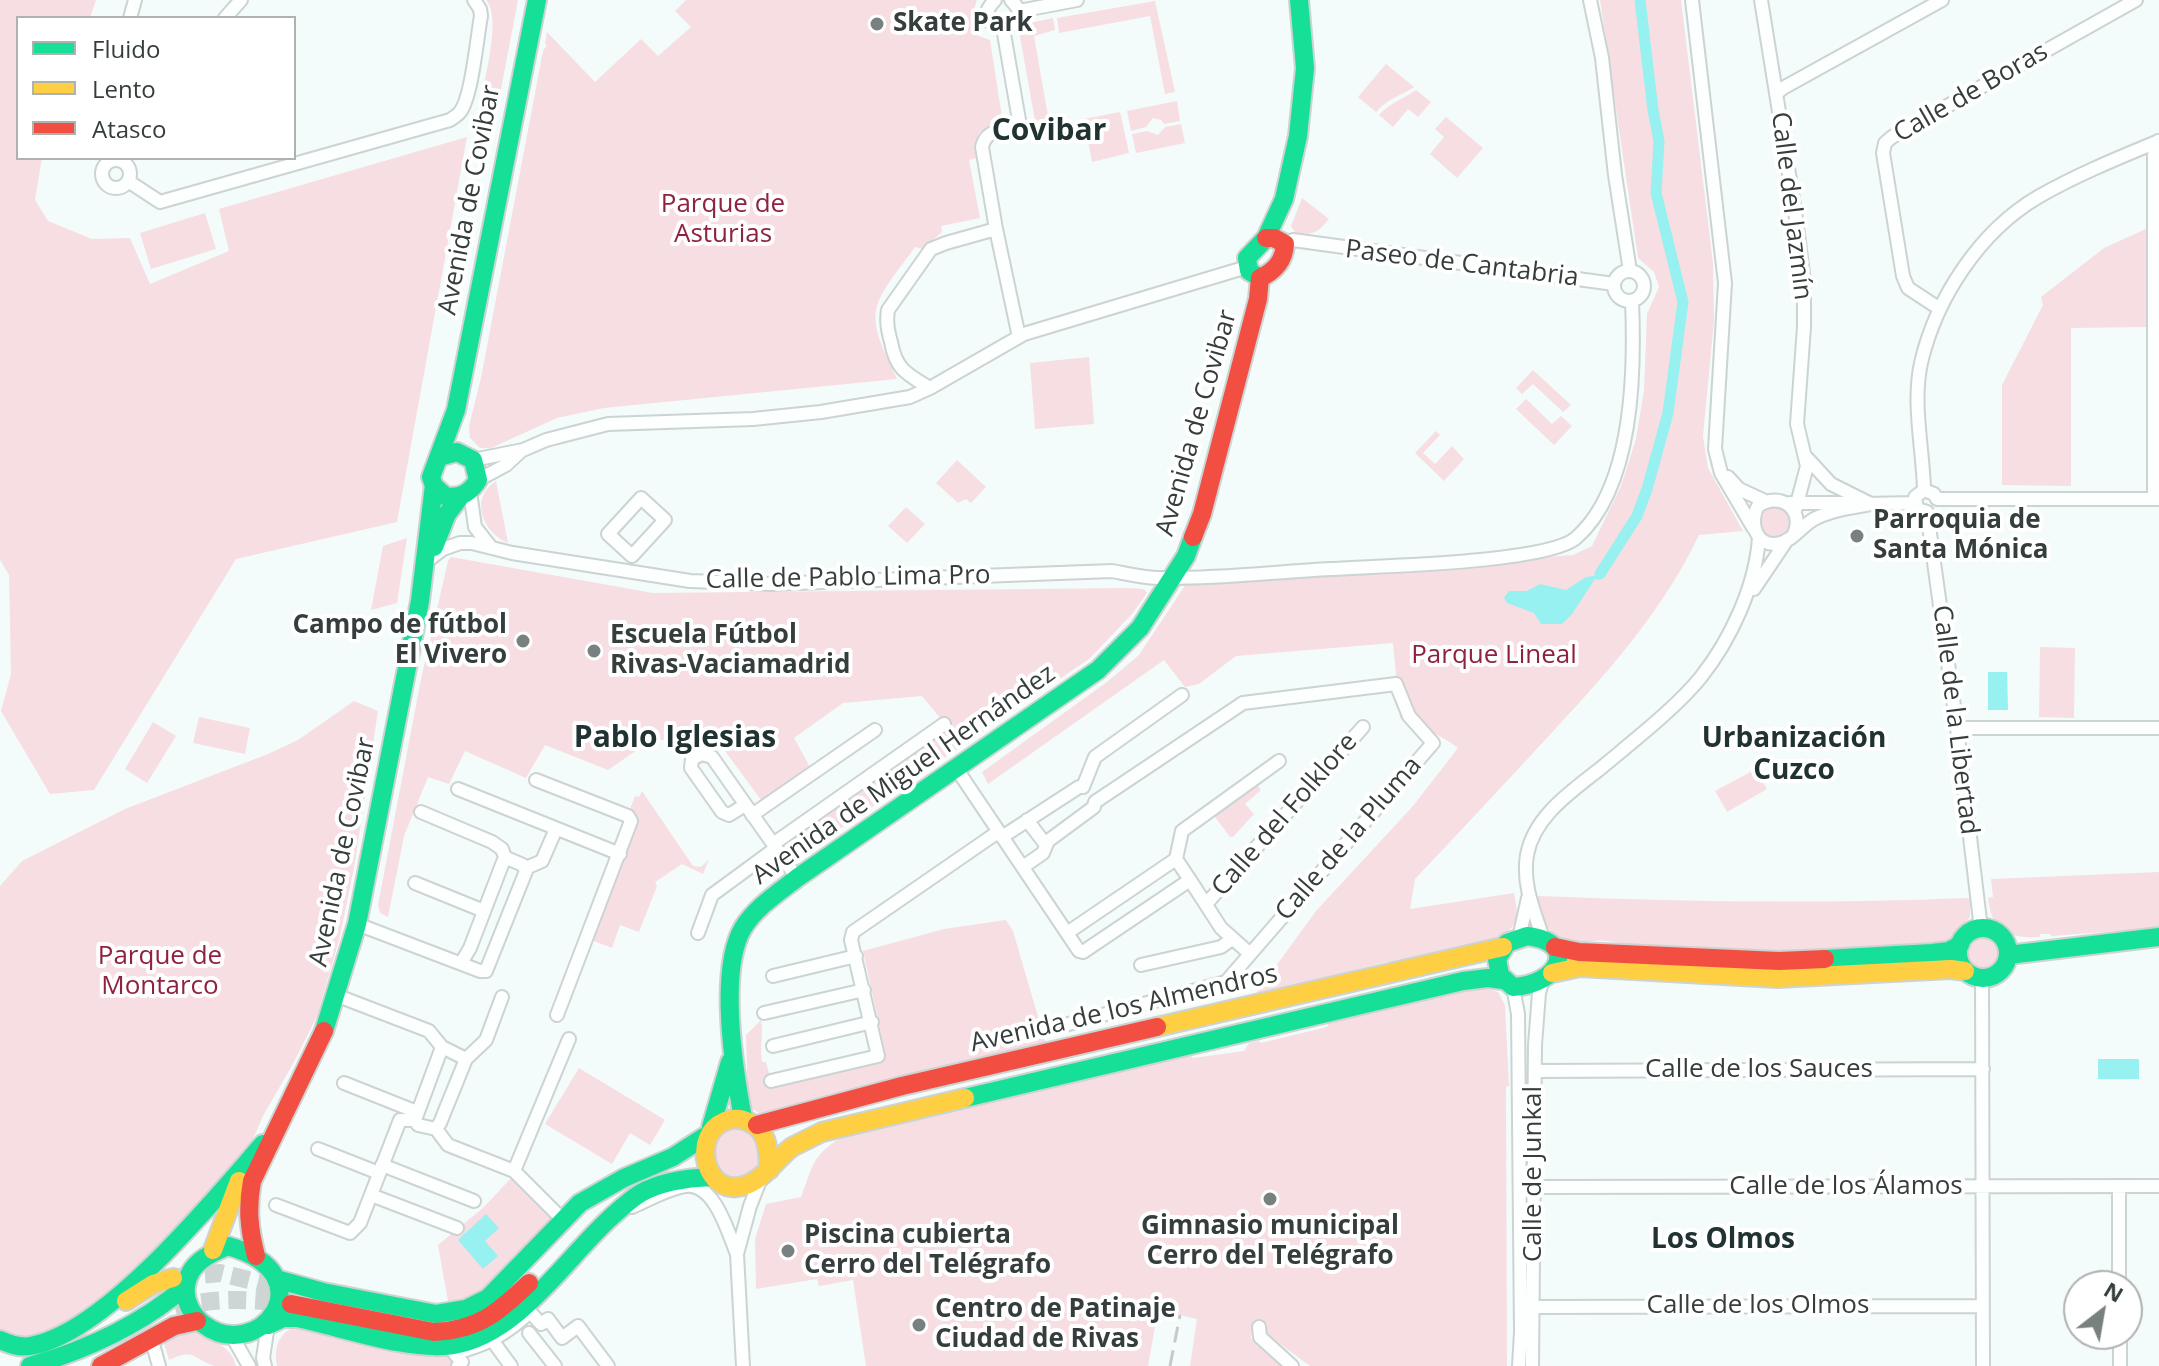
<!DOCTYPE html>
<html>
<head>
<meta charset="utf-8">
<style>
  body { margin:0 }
  #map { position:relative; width:2159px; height:1366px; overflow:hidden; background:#f4fbfb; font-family:"Open Sans",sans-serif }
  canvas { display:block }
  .legend { position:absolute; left:16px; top:16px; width:280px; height:144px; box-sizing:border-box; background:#fff; border:2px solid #aeb2b1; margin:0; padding:10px 14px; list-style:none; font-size:24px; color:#353e3d }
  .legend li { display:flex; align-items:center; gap:16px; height:40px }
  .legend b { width:40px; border:2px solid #aeb2b1 }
  .north { position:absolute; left:2063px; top:1270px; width:80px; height:80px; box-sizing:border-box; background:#fff; border:2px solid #aeb2b1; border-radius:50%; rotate:31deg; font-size:22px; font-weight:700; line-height:32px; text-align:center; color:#353e3d }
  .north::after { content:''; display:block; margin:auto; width:28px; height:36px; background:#788080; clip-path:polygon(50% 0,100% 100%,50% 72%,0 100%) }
</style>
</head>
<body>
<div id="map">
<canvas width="2159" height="1366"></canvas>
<ul class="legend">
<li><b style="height:10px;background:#16e098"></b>Fluido</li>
<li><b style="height:10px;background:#ffcf43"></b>Lento</li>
<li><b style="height:10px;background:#f24e42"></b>Atasco</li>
</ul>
<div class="north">N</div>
</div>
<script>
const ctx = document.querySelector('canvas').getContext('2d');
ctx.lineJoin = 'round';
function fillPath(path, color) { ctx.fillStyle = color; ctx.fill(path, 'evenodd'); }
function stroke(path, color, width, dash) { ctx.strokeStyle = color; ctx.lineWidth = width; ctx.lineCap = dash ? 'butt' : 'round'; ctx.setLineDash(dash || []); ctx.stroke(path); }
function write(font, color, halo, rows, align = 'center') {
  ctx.font = font + ' "Open Sans",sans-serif'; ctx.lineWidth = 8; ctx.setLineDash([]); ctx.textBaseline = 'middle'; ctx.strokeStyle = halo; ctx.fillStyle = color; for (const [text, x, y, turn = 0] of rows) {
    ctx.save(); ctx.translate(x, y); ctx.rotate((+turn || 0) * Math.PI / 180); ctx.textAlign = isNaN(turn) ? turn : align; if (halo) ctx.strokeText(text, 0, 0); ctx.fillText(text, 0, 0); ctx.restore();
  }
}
const green = new Path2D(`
  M0,0H96L90,18H18V158H42L35,200L48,221L92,239L130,238L150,284L229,251L219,209L467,137L397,522L236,559L94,790L50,794L1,711L11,674L9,575L0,560Z
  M486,0H518L497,110L481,102C484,79 502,17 486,0Z
  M686,0H977L974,9L979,36L990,40L1002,117L991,120V126L979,133L974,146L976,158L969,160L980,218L941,226L942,232L922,249L915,247C904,263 882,288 877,306C870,329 888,358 897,379L604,408L557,418L491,448H480L470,438L469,426L481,378L543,51L547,45L545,44L547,32L595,82L641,39L658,56L691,27L675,11Z
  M1600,0H1681L1713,263L1714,320L1703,436L1708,468L1743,531L1699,535C1660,616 1605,675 1545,740C1502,786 1459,833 1415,879L1410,909L1514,893C1516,903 1519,914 1514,924C1502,948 1419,958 1392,964L1387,962L1254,996L1316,911L1413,806L1458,748C1440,734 1420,728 1400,718L1393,643L1236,656L1199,684L1185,687L1164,660L988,784L982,772L1107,682L1139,655L1186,584L1573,555L1592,546L1621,486L1636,439L1644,390L1647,314L1659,287L1654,272L1638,258Z
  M1155,1L1175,92L1165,94L1150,16L1059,33L1057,18Z
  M1053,18L1055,30L1034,36L1049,122L1036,126L1019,31L1026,24Z
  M1386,64L1414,87C1400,96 1387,99 1376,112L1358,97Z
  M1416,90L1431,102L1418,117L1408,109L1393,127L1379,115C1390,103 1403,99 1416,90Z
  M1177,101L1180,121L1164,124L1161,120L1153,118L1146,127L1131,131L1127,111Z
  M1120,112L1129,153L1092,162L1084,119Z
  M1446,117L1483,148L1457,178L1430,154L1444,137L1435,129Z
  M1181,124L1185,143L1136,153L1132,134L1147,131L1158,135L1165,127Z
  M1302,198L1329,219C1318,233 1312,236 1295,232L1291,226Z
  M205,213L216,249L151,269L140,233Z
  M2146,229V327L2071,328V486L2002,485V385L2043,305L2041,297L2104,248Z
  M1089,357L1094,424L1035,429L1030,363Z
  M1533,370L1571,405L1563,412L1533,384L1522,394L1516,388Z
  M1526,399L1552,424L1561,416L1572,426L1554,445L1516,409Z
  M1436,431L1440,435L1423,453L1435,464L1452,446L1464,459L1444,481L1415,453Z
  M957,460L986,487L971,503L966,499L958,503L936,483Z
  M496,481L508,543C482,532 469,498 496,481Z
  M1759 522a16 16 0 1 1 32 0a16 16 0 1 1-32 0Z
  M906,507L925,524L907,543L888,526Z
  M407,538L397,603L371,610L383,546Z
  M451,557L653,593L1127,588L1144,589L1147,593L1132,614L1089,659L997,722L994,719L985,725L987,729L804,853H801L788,836L946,725L922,696L843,703L794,738L811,769L764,804L714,736L650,741L608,770L545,745L526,778L465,751L449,784L428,777L404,836L388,917L380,913L378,905L421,679L448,561Z
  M2040,647L2075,648L2074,718L2039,717Z
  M354,701L378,711L354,868L339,940L317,1016L295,1060L263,1116L246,1155L192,1215L95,1308L62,1326L28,1339L0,1334V886L22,861L125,809L268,754L298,740Z
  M199,717L250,728L245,754L193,743Z
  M153,722L176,736L147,783L125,769Z
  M1756,769L1767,789L1727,812L1715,791Z
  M1255,782L1261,790L1245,804L1254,814L1233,837H1230L1212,813Z
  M642,791L693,866L701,867L709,859L703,874L682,864L655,882L657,886L639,932L620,925L612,948L591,940L629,812L635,796L639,797Z
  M2159,872V928L2051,936L2050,934H2040V937C2009,939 1991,930 1988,898L1993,897L1991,879Z
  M1537,896C1680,902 1822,904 1965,898L1970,899V917L1950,939L1939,945L1790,955L1636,950C1624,943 1607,939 1592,941C1581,943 1591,945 1580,944C1554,942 1537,921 1537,896Z
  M1006,920L1013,931L1046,1044L765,1117L748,1106L746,1035L761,1020C764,1035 759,1048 762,1062H766L772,1085L880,1061L884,1058L885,1052L863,951L944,929Z
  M1963 953a18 18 0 1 1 36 0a18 18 0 1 1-36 0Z
  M1481,987L1498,992L1505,1005L1509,1086L1506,1087L1507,1366H1310L1253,1324L1251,1338L1281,1366H1190L1197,1319L1158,1310L1148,1366H866L853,1280L819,1286L817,1279L756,1289L755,1239L766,1204L801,1197C814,1164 811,1155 847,1134L1190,1055L1193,1058L1244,1051L1249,1043L1259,1041L1261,1043L1327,1027L1330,1021Z
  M579,1068L665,1120L650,1145L630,1133L612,1164L545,1124Z
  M742,1124L763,1141L761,1167C742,1183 734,1183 713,1169C709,1135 709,1135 742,1124Z
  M512,1177L554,1217L481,1295L449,1307L438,1245L484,1207Z
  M292,1328L454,1353L457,1366H277C274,1350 277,1336 292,1328Z
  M193,1331C211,1339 232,1346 236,1366C230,1366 221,1366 215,1366C194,1360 195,1347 169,1360L164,1343L166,1337L177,1332Z`);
const water = new Path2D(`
  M1597,573L1602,575L1599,580L1595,579L1572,614L1562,624H1541L1534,613L1507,603L1504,598L1509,591H1527L1540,584L1566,590L1586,577L1594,576Z
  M1988,672H2007L2008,710H1988Z
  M2098,1059H2139V1079H2098Z
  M486,1214L499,1228L485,1241L498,1256L483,1269L458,1240Z`);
const canal = new Path2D(`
  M1600,574L1637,516L1647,489L1668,413L1683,302L1656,193L1659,141L1653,110L1640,0`);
const secondaryTunnel = new Path2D(`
  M178,1277L220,1273L290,1290
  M175,1308C215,1297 250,1299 291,1304`);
const street = new Path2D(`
  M995,0C961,35 1046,35 1011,0
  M1590,0L1602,58L1615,175L1630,271
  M1692,0L1725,283L1715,449L1721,473L1754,529
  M1761,0L1795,211L1804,281V327L1797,424L1807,466L1795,511
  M1019,11L1077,0
  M130,18L135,0
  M225,18L241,0
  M1003,28L1019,120C1008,135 987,125 982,147L996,229L1019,337
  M1776,94L1783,88L1942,0
  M102 174a14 14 0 1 1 28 0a14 14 0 1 1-28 0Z
  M128,181L160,202L450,120C454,117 458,115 460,112C472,97 477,37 481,16L480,9L474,0
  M1285,244L1293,240L1614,284
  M1614 286a15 15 0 1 1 30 0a15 15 0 1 1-30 0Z
  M1940,309L1908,288L1903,276L1883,153L1885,143L1892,137L2136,0
  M930,388C907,374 896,370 891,342C888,331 886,322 888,310L931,249L946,243L996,229
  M1807,458L1831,484L1871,504
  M473,460L523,450L546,440L608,424L753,419L821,412L910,397L930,388L1024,334L1247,267
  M1728,477L1739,489L1765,501
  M478,480L506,465L520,452
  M1924,490C1923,448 1912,404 1921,363C1936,298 1980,231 2038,197C2076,175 2118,158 2159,141
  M470,492L475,527L490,546
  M641,498L665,520L632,556L608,534Z
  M2154,499V155L2158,141
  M1790,503H1847
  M1865,504L1915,503
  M1927,512L1957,728L1981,929
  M1927,512L1917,509L1915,497L1924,490L1934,494L1937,499H2159
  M1794,534C1805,509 1780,491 1758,506C1748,523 1757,549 1780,543C1794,540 1803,524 1816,518C1833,510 1853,507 1871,504
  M431,558L443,549L460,543H472L512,553L690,581L771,584L1112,571C1128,574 1144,578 1160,578C1217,579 1274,572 1331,569C1377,566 1547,563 1576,538C1634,487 1635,371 1632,301
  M1754,589L1787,540
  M1957,728H2159
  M956,768L1079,951L1083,952L1190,880L1176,859L1067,933
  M536,780L628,816L631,821L557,1015
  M1083,787L1095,757L1182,695
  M458,789L620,854
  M745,805L729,815L722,812L691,768L692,759L702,754L712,757L797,878
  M421,812L492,842L502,849L506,860
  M752,815L875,730
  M1027,820L1046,845
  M1002,837L1079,787H1083
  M773,844L944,724
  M1176,859L1182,831L1279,761
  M1023,867L1043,853L1048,841L1094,807L1095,802L1243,703L1396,684L1409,716L1433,743L1226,982L1061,1026
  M526,868L542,861L556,829
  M1190,880L1221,928L1249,953
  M415,883L484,911
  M1207,903L1363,727
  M357,924L480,971H486L526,871L523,865L509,859L503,862L470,948L461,963
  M698,933L712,895L776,848
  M1519,938L1528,898
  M1543,938C1534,911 1522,884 1527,855C1534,816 1572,791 1601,768C1632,742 1676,708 1701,677C1731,639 1756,585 1759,537
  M1141,965L1221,947L1232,939
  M773,976L856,956
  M1982,978L1983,1366
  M1513,987L1518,1014L1521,1332L1519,1366
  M338,996L429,1031L442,1047L466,1059
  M764,1013L864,990
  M773,1046L872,1022
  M442,1047L415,1120L418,1125L436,1129L440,1123L466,1059L486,1040L502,997
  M1535,1071L1983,1069
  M771,1081L878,1056L851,940L853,932L998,832
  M344,1083L417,1112
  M436,1129L448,1145L514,1171L559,1216
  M318,1149L379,1173
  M382,1165L474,1201
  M514,1171L569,1039
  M2119,1186V1286
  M1533,1187L2159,1186
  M371,1195L457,1228
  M276,1205L350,1233L360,1223L400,1120H415
  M632,1207C649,1200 668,1188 686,1186C715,1183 728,1233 737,1254
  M1534,1307L1983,1306
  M1259,1327L1260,1337L1292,1366
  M529,1333L555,1366
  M2120,1334V1366
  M232,1336L249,1366
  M151,1337L159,1366
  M492,1340L511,1366
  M265,1366L263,1358L268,1325
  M458,1366L462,1362L454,1353C485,1346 507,1334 530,1312L541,1324L548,1319L562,1338L578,1326L608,1366
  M743,1366L737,1254L750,1206L761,1178
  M1532,1366L1535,1045L1539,993L1542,983`);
const fast = new Path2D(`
  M1260,278L1249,271L1247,258L1266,238L1284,199L1298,136L1305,68L1299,0
  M439,457L457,452L473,460L478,480C470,493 460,499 445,496L434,486L431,477L456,410L537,0
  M434,547L447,514L460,497
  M1958 953a25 25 0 1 1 50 0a25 25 0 1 1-50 0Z
  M1527,936C1580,942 1559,985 1513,987L1500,975L1497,959L1507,943Z
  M2008,955L2159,937
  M1825,959L1932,953L1949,951L1960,945
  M324,1031L357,924L420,601L434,485
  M965,1098L1463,981L1488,978L1503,980
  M743,1118C734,1071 718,970 743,928C756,907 778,893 797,878L1098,670L1140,628L1186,556L1193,537
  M711,1127L730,1062
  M228,1246C330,1275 258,1366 203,1324C192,1315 184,1301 186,1286C189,1263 209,1254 228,1246Z
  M276,1279L323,1292L436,1314L466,1309L488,1298L580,1203L624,1178L673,1157L704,1137
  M268,1325L283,1318H297C341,1327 410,1352 453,1345C517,1335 564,1261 608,1220C618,1211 629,1200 641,1193C662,1181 688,1178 712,1177
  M0,1340C9,1344 19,1348 30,1346C105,1334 213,1201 263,1144
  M30,1366C86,1350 142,1324 186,1286`);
const slow = new Path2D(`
  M1552,973L1580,967L1777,978L1951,969L1965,971
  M1157,1027L1503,947
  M769,1170C768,1151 769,1131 749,1122C741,1118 732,1118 725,1121C690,1135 705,1197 743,1186C763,1181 776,1159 792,1147L822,1132L965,1098
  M213,1250L239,1181
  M126,1301L153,1284L173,1278`);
const jam = new Path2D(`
  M1260,278C1275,271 1284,261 1285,244L1274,238H1266
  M1193,537L1202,514L1258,299L1260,278
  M1555,947L1579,952L1779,961L1825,959
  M757,1125L902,1086L1157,1027
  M256,1256C249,1229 247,1208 252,1181L324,1031
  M291,1304L434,1332C478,1330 498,1313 529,1283
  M101,1366L174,1326L197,1321`);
const rail = new Path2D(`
  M1170,1366L1180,1315`);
const markers = [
  [877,24,8,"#788080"],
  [1857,536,8,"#788080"],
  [523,641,8,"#788080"],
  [594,651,8,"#788080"],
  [1270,1199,8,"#788080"],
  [788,1251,8,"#788080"],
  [919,1325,8,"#788080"]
];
const poiNames = [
  ["Skate Park",893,24],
  ["Parroquia de",1873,521],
  ["Santa Mónica",1873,551],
  ["Campo de fútbol",507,626,"right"],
  ["El Vivero",507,656,"right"],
  ["Escuela Fútbol",610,636],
  ["Rivas-Vaciamadrid",610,666],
  ["Gimnasio municipal",1270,1227,"center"],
  ["Cerro del Telégrafo",1270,1257,"center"],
  ["Piscina cubierta",804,1236],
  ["Cerro del Telégrafo",804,1266],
  ["Centro de Patinaje",935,1310],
  ["Ciudad de Rivas",935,1340]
];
const streetNames = [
  ["Calle de Boras",1971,93,-30],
  ["Avenida de Covibar",470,200,-79],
  ["Calle del Jazmín",1791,206,83],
  ["Paseo de Cantabria",1462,264,7],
  ["Avenida de Covibar",1197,423,-74],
  ["Calle de Pablo Lima Pro",848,578,-1],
  ["Calle de la Libertad",1955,720,83],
  ["Avenida de Miguel Hernández",904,775,-35],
  ["Calle del Folklore",1285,815,-49],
  ["Calle de la Pluma",1349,839,-49],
  ["Avenida de Covibar",343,852,-78],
  ["Avenida de los Almendros",1124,1009,-13],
  ["Calle de los Sauces",1759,1070],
  ["Calle de Junkal",1534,1174,-90],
  ["Calle de los Álamos",1846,1187],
  ["Calle de los Olmos",1758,1306]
];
const parkNames = [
  ["Parque de",723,205],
  ["Asturias",723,235],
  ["Parque Lineal",1494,656],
  ["Parque de",160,957],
  ["Montarco",160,987]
];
const neighbourhoodNames = [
  ["Urbanización",1794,739],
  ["Cuzco",1794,771],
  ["Los Olmos",1723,1240]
];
const quarterNames = [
  ["Covibar",1049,131],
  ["Pablo Iglesias",675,738]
];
fillPath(green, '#f7dee2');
fillPath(water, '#96f1f0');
stroke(canal, '#96f1f0', 11);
stroke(secondaryTunnel, '#ced5d5', 18, [18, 9]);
stroke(street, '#ccd3d3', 16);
stroke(fast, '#ccd3d3', 22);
stroke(slow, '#ccd3d3', 22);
stroke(jam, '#ccd3d3', 22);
stroke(street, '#fdfefe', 12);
stroke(fast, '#16e098', 18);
stroke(slow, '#ffcf43', 18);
stroke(jam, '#f24e42', 18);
stroke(rail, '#c6c9c9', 3, [16, 8]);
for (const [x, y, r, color] of markers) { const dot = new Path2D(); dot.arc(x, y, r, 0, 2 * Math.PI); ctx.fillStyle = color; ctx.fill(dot); stroke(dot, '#fff', 3); }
write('bold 26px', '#353e3d', '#fff', poiNames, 'left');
write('26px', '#353e3d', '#fff', streetNames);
write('26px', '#8e2340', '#fff', parkNames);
write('bold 28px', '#203232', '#fff', neighbourhoodNames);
write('bold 30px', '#203232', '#fff', quarterNames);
</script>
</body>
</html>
